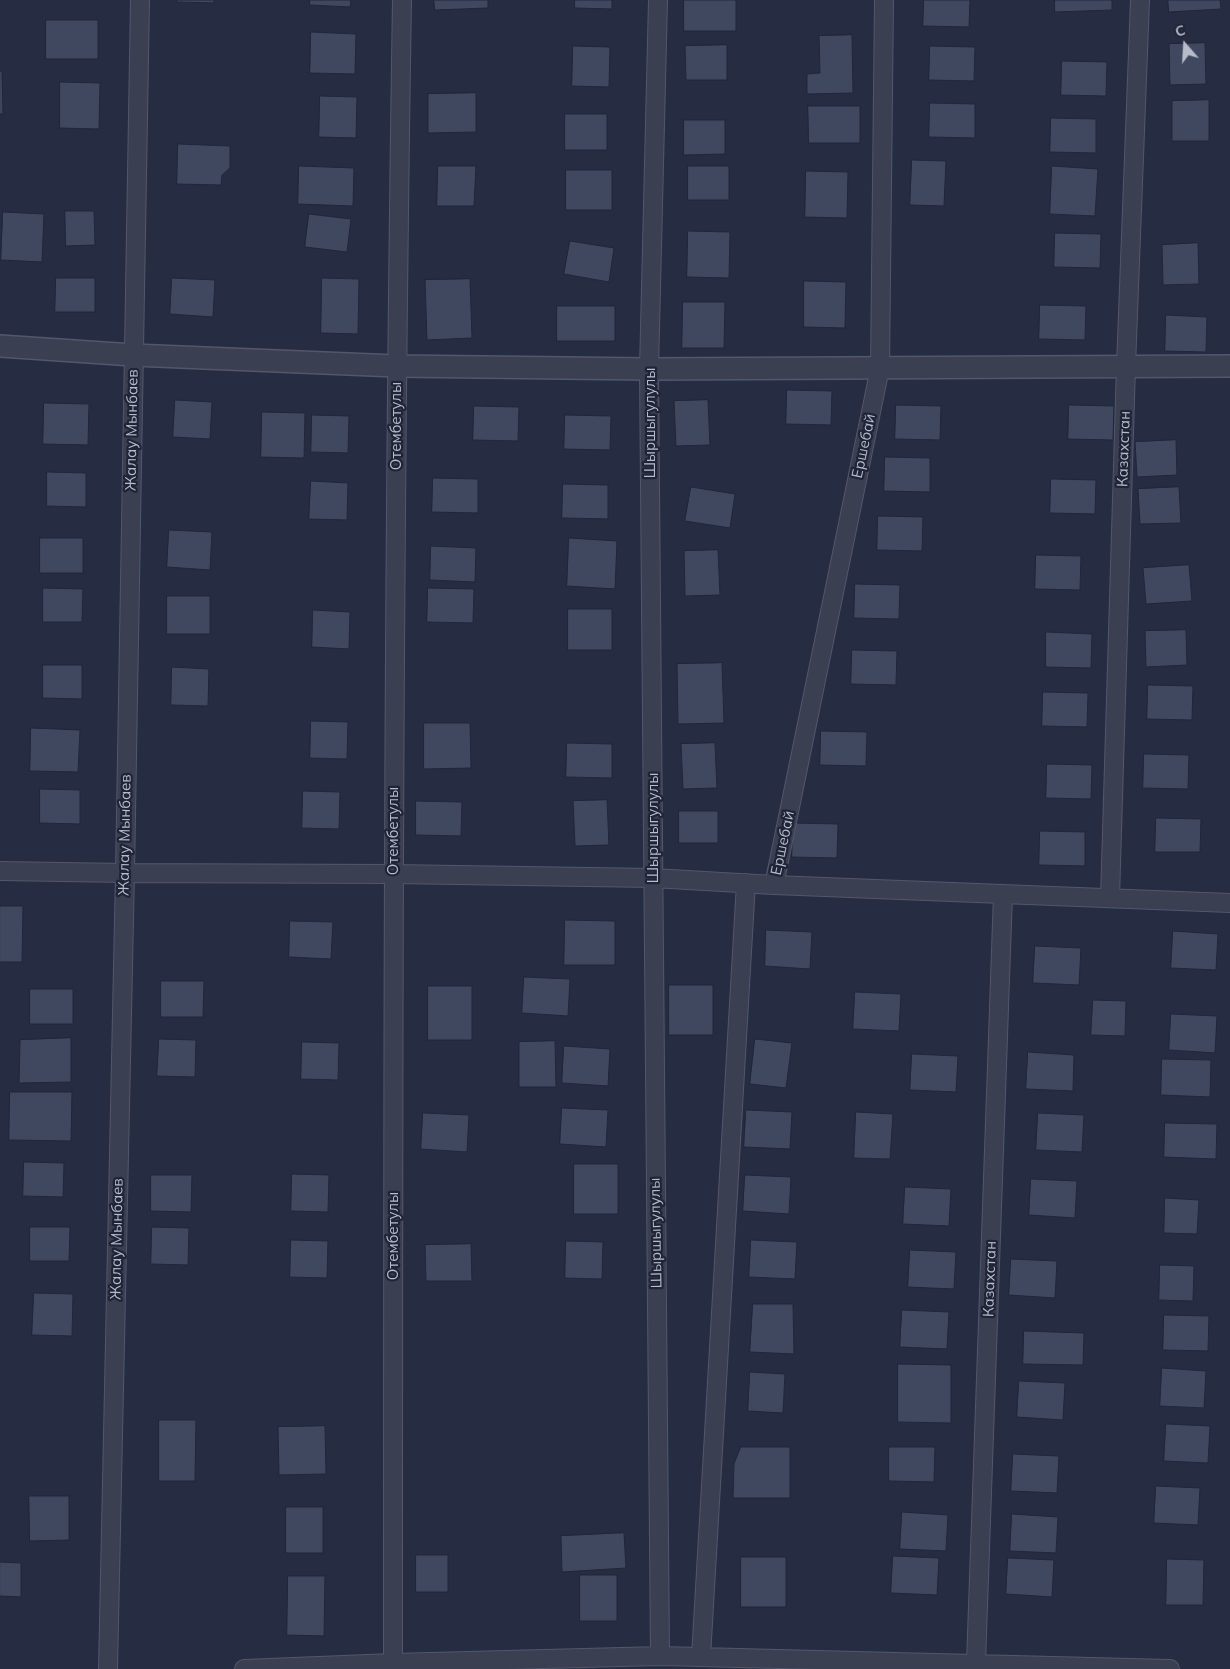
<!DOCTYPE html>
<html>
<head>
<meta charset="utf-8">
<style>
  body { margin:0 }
  #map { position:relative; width:1230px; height:1669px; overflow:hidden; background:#262d42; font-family:Mulish,sans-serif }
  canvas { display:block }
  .north { position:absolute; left:1160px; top:20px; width:50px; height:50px; -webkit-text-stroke:4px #1f2537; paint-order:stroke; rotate:341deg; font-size:14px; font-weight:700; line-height:20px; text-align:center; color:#b7bccb }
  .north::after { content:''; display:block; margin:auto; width:18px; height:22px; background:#b7bccb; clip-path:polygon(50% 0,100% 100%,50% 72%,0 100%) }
</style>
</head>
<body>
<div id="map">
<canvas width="1230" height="1669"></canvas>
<div class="north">С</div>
</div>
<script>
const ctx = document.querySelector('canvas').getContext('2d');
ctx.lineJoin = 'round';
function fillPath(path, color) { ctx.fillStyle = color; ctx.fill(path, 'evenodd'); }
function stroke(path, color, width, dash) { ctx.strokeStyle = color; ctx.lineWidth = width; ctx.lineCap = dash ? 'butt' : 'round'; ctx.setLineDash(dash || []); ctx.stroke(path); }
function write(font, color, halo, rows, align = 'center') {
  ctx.font = font + ' Mulish,sans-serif'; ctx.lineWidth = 4.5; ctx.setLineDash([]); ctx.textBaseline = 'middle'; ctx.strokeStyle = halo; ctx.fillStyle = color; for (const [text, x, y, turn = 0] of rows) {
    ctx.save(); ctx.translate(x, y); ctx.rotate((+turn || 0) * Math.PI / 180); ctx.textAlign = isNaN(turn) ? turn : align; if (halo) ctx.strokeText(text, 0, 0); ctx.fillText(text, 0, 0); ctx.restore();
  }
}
const building = new Path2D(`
  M177,0H214V3L177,2Z
  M310,0H351L350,7L310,5Z
  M434,0H488V8L435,10Z
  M575,0H612V9L575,8Z
  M684,0H736V31H684Z
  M924,0H970L969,27L923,26Z
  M1055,0H1112V10L1055,12Z
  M1168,0H1220L1221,9L1169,12Z
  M46,20H98V59H46Z
  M311,32L356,34L355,74L310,73Z
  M852,35L853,93L807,94V74L820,73L819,36Z
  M1205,43L1206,84L1170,85L1169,44Z
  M727,45V80H686L685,46Z
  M573,46L610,47L609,87L572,86Z
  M930,46L975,47L974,81L929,80Z
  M1062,61L1107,62L1106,96L1061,95Z
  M0,71H2L3,114H0Z
  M60,82L100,83L99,129L60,128Z
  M476,93V132L428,133V94Z
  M320,96L357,97L356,138L319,137Z
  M1209,100V141H1172V101Z
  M930,103L975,104V138L929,137Z
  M808,106H860V143H809Z
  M565,114H607V150H565Z
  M1051,118L1096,119V153L1050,152Z
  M684,120H725V154L684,155Z
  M178,144L230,146V168L222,175L221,185L177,184Z
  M912,160L946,161L944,206L910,205Z
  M299,166L354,168L353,206L298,204Z
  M438,166H476L474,206H437Z
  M688,166H729V200H688Z
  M1052,166L1098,169L1095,216L1050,214Z
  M566,170H612V210H566Z
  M806,171L848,172L847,218L805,217Z
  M65,211H94L95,245L66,246Z
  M3,212L44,214L42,262L1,260Z
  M309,214L351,219L347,252L305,247Z
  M688,231L730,232L729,278L687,277Z
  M1055,233L1101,234L1100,268L1054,267Z
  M570,241L614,248L609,282L564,274Z
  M1198,243L1199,284L1163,285L1162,245Z
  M56,278H95V312H55Z
  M172,278L215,280L213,317L170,314Z
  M322,278L359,279L358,334L321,333Z
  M470,279L472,338L427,340L425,280Z
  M804,281L846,282L845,328L804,327Z
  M683,302H725L724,348H682Z
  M1040,305L1086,306L1085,340L1039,339Z
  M557,306H615V341H557Z
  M1166,315L1207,317L1206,352L1165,351Z
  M787,390L832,391L831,425L786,424Z
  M175,400L212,402L210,439L173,437Z
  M708,400L710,445L676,446L674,401Z
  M44,403L89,404L88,445L43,444Z
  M896,405L941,406L940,440L895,439Z
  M1069,405L1114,406L1113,440L1068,439Z
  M474,406L519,407L518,441L473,440Z
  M262,412L305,413L304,458L261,457Z
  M312,415L349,416L348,453L311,452Z
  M565,415L611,416L610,450L564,449Z
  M1176,440L1177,475L1137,477L1135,442Z
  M885,457L930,458V492L884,491Z
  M47,472L86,473V507L47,506Z
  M433,478L478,479V513L432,512Z
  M1051,479L1096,480L1095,514L1050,513Z
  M311,481L348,483L347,520L309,519Z
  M563,484L608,485V519L562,518Z
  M691,487L735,494L730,528L685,521Z
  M1179,487L1181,523L1140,524L1138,489Z
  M878,516L923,517L922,551L877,550Z
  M169,530L212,532L210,570L167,567Z
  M40,538H83V573H40Z
  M569,538L617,541L615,589L567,586Z
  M431,546L476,548L475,582L430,580Z
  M718,550L720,595L685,596L684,551Z
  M1036,555L1081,556L1080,590L1035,589Z
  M1189,565L1192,601L1146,604L1143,568Z
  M855,584L900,585L899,619L854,618Z
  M43,588L83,589L82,622H43Z
  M428,588L474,589L473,623L427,622Z
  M167,596H210V634H167Z
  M568,609H612V650H568Z
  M313,610L350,612L349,649L312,647Z
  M1186,630L1187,665L1146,667L1145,631Z
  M1046,632L1092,634L1091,668L1046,667Z
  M852,650L897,651L896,685L851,684Z
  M722,663L724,723L678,724L677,664Z
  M43,665H82V699L43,698Z
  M172,667L209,669L208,706L171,705Z
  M1148,685L1193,686L1192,720L1147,719Z
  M1043,692L1088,693L1087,727L1042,726Z
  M311,721L348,722L347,759L310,758Z
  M424,723H470L471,768L424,769Z
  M31,728L80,730L78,772L30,771Z
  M821,731L867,732L866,766L820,765Z
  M567,743L612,744V778L566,777Z
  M715,743L717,788L683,789L681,744Z
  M1144,754L1189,755L1188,789L1143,788Z
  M1047,764L1092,765L1091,799L1046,798Z
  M40,789L80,790V824L40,823Z
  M303,791L340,792L339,829L302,828Z
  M607,800L609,845L575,846L573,801Z
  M416,801L462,802L461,836L416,835Z
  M679,811H718V843H679Z
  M1156,818L1201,819L1200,852H1155Z
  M793,823L838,824L837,858L792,857Z
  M1040,831L1085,832V866L1039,865Z
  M0,906H23L22,962H0Z
  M565,920L615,921V965H564Z
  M290,921L333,922L331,959L289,957Z
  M766,930L812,932L810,969L765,966Z
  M1173,931L1218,934L1216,970L1171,968Z
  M1035,946L1081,948L1079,985L1033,983Z
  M524,977L570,979L568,1016L522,1013Z
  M161,981H204L203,1017H161Z
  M669,985H713V1035H669Z
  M428,986H472V1040H428Z
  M30,989H73V1024H30Z
  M855,992L901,994L899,1031L853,1029Z
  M1093,1000L1126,1001L1125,1036L1091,1035Z
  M1171,1014L1217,1016L1215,1053L1169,1050Z
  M71,1038V1082L19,1083L20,1040Z
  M159,1039L196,1040L195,1077L157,1076Z
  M755,1039L792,1043L786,1088L750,1084Z
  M555,1041L556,1087H519V1042Z
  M302,1042L339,1043L338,1080L301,1079Z
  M564,1046L610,1049L608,1086L562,1083Z
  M1028,1052L1074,1055L1073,1091L1026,1089Z
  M912,1054L958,1056L956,1092L910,1090Z
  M1162,1059L1211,1060L1210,1097L1161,1095Z
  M10,1092H72L71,1141L9,1140Z
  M562,1108L608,1110L606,1147L560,1144Z
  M746,1110L792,1112L790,1149L744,1147Z
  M856,1112L893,1114L890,1159L854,1158Z
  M423,1113L469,1115L467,1152L421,1149Z
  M1038,1113L1084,1115L1082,1152L1036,1150Z
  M1165,1123L1217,1124L1216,1159L1164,1157Z
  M24,1162L64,1163L63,1197L23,1196Z
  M574,1164H618V1214H574Z
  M292,1174L329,1175L328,1212L291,1211Z
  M151,1175H192L191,1212L151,1211Z
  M745,1175L791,1177L789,1214L743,1211Z
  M1031,1179L1077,1181L1075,1218L1029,1215Z
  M905,1187L951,1189L949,1226L903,1224Z
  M1165,1198L1199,1200L1197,1234L1164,1233Z
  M30,1227H70L69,1261H30Z
  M152,1227L189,1228L188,1265L151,1264Z
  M291,1240L328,1241L327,1278L290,1277Z
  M751,1240L797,1242L795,1279L749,1277Z
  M566,1241L603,1242L602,1279L565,1278Z
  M471,1244L472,1281H426L425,1245Z
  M910,1250L956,1252L954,1289L908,1287Z
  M1011,1259L1057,1261L1055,1298L1009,1295Z
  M1160,1265L1194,1266L1193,1301L1159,1300Z
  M34,1293L73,1294L72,1336L32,1335Z
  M753,1304H793L794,1354L750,1352Z
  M902,1310L949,1312L947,1349L900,1347Z
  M1164,1315L1209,1316L1208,1351L1163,1350Z
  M1024,1331L1084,1333L1083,1365L1023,1364Z
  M898,1364L951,1365V1423L898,1422Z
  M1162,1368L1206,1371L1204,1408L1160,1406Z
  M750,1372L785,1374L783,1413L748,1411Z
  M1019,1381L1065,1383L1063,1420L1017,1417Z
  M159,1420H196L195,1481H159Z
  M1166,1424L1210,1426L1208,1463L1164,1461Z
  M325,1426L326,1474L279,1475L278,1427Z
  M741,1447H790V1498H733L734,1464Z
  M889,1447H935L934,1482L889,1481Z
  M1013,1454L1059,1456L1057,1493L1011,1491Z
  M1156,1486L1200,1488L1198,1525L1154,1523Z
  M29,1496H69V1540L30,1541Z
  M286,1507H323V1553H286Z
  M902,1512L948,1515L946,1551L900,1549Z
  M1012,1514L1058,1517L1056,1553L1010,1551Z
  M624,1533L626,1568L562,1572L561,1536Z
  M416,1555H448V1592H416Z
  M893,1556L939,1558L937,1595L891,1593Z
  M741,1557H786V1607H741Z
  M1008,1558L1054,1560L1052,1597L1006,1594Z
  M1167,1559L1204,1560L1203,1605H1166Z
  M0,1562L21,1563V1597L0,1596Z
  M580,1575H617V1621H580Z
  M288,1576H325L324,1636L287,1635Z`);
const minor = new Path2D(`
  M658,0L649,369L660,1656
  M0,871L125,873L393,874L653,878L774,885L1230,903
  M774,885L880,368L884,0
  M1110,898L1126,366L1140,0
  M701,1657L746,883
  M393,1663C393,1108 393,554 402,0
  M976,1663L1003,894
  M108,1669L125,873L140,0
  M244,1669L393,1663L660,1656L1170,1669`);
const tertiary = new Path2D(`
  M0,346L133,355L396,366L649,369L1230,366`);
const streetNames = [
  ["Шыршыгулулы",650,423,-90],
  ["Отембетулы",396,426,-90],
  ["Жалау Мынбаев",132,430,-89],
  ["Ершебай",864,446,-78],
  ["Казахстан",1124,449,-88],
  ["Шыршыгулулы",653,828,-90],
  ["Отембетулы",393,831,-90],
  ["Жалау Мынбаев",125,835,-89],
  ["Ершебай",783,843,-78],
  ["Шыршыгулулы",656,1233,-91],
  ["Отембетулы",393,1236,-90],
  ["Жалау Мынбаев",117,1239,-89],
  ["Казахстан",990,1279,-88]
];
fillPath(building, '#40485f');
stroke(building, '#212739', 1);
stroke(minor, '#525869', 20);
stroke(tertiary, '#525869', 24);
stroke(minor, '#3a4051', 18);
stroke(tertiary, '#3a4051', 21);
write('15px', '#b7bccb', '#1f2537', streetNames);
</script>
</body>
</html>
